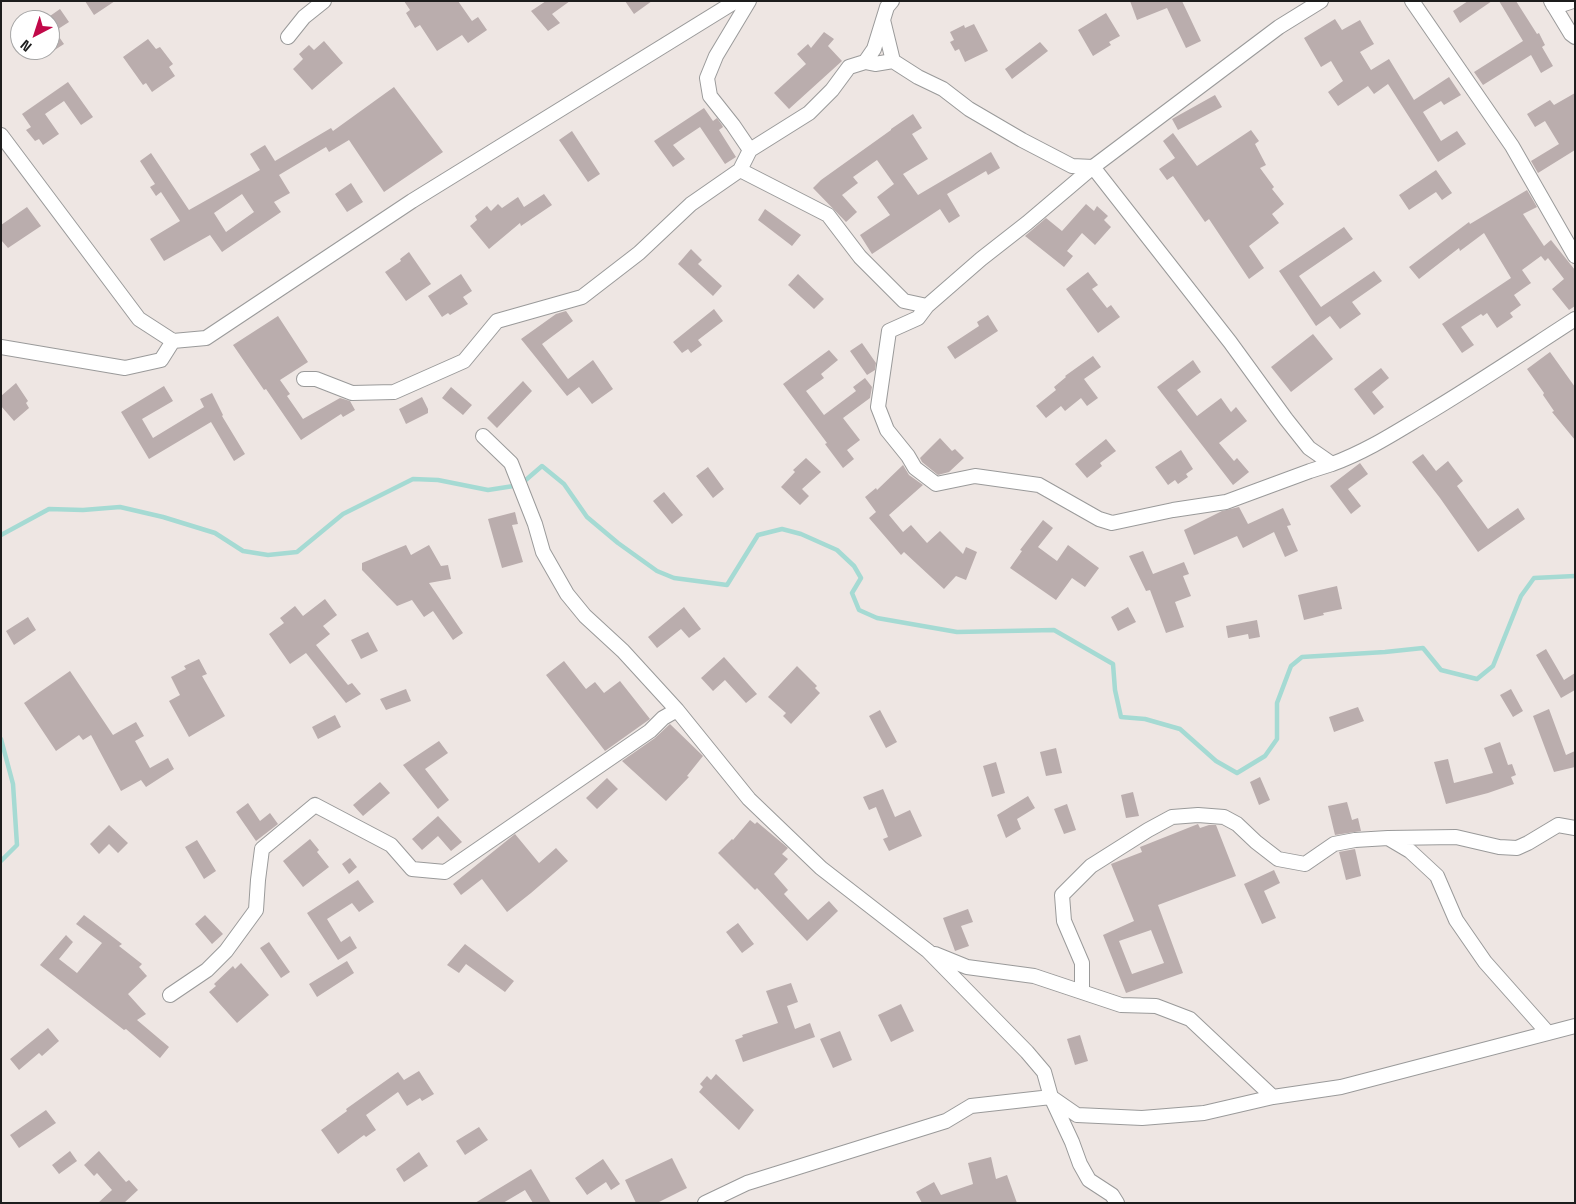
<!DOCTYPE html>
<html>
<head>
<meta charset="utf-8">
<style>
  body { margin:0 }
  #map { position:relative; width:1576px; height:1204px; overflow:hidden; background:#eee6e3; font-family:"Space Grotesk",sans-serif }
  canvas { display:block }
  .frame { position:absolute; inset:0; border:2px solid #1d1d1d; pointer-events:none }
  .north { position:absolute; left:10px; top:10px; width:50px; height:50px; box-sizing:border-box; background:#fff; border:1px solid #a5a5a5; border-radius:50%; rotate:220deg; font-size:14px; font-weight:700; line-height:20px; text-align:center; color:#1d1d1d }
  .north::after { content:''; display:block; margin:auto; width:18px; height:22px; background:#c10949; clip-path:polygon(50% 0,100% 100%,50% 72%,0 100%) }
</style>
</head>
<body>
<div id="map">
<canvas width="1576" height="1204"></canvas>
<div class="frame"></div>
<div class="north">N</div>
</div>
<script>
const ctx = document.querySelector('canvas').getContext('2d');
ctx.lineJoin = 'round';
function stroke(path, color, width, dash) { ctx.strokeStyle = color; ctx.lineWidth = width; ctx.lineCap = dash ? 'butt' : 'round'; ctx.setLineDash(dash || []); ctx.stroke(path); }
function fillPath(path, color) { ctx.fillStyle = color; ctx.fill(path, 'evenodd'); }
const stream = new Path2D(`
  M1,535L49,509L83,510L120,507L163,517L215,533L243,551L268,555L297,552L343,514L413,479L438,480L488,490L520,485L542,466L564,484L587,517L618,543L657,571L674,578L727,585L758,535L782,529L801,534L837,550L854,566L861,578L852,593L859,610L877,618L957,632L1054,630L1113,664L1115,690L1121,717L1145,719L1180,729L1216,761L1237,773L1265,756L1277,739V703L1291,666L1302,657L1385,652L1423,648L1441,670L1477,679L1493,666L1521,596L1534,578L1575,576
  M1,739L13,784L17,845L1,861`);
const building = new Path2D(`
  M85,1H115L94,15Z
  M404,1H458L472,21L478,17L487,30L468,43L462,35L437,51L420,25L415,28L406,13L410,10Z
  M546,1H570L552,14L560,23L548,31L531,11Z
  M625,1H652L634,14Z
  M1130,1H1182L1201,41L1186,48L1167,8L1137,20Z
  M1468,1H1492L1460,23L1453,11Z
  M1499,1H1516L1537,34L1539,33L1545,45L1542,47L1553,66L1541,73L1531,55L1483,85L1474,72L1523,41Z
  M60,9L69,22L55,31L64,44L50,53V16Z
  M1106,13L1120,36L1109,42L1111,45L1093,56L1078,30Z
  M1335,19L1342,30L1360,20L1374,44L1360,52L1371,70L1389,59L1414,100L1449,77L1461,95L1444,105L1441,101L1423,112L1441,141L1457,131L1466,144L1438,162L1388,84L1374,94L1368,86L1338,106L1328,92L1343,81L1331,61L1321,67L1304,38Z
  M974,24L988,51L965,62L959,49L955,51L950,42L954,40L950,32L964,25L965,28Z
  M824,32L834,39L828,46L842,61L789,109L774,93L806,64L797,54L808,44L811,48Z
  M148,39L156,49L160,47L173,64L169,67L175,76L152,92L146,83L143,85L123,57Z
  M324,41L343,63L312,90L293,69L303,59L299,54L309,45L314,50Z
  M1040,42L1048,51L1012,79L1005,69Z
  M68,82L93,117L81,125L64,101L45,114L59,134L43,145L39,139L35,141L26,130L31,127L22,114Z
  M394,87L443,152L384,192L349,140L329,152L326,147L279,175L290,193L274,202L281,212L222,252L210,235L164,261L150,239L180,221L161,192L156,196L150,187L155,184L140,161L151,153L189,210L260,170L250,154L265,145L275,161L331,128L333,131ZM242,194L254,212L226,232L214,213Z
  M1575,93V150L1538,173L1531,161L1559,144L1545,121L1535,127L1527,114L1550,100L1554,105Z
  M1215,95L1222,107L1178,130L1172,119Z
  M704,108L713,121L717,118L722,125L723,127L719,130L736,157L725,164L700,127L673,145L685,159L673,167L654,141Z
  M913,114L922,128L912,134L928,159L903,174L918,195L991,152L1000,168L988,175L986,171L947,194L960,216L949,223L940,209L872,254L860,235L890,215L877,197L894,184L877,160L853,177L858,183L842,195L857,212L846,222L813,188L821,180L891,130V129Z
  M1251,130L1259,141L1255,144L1266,165L1260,168L1274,187L1272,189L1284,204L1272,214L1279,223L1249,246L1264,268L1249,279L1209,219L1205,222L1173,176L1167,180L1159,169L1175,158L1163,141L1173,133L1197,166Z
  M572,131L600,174L588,182L559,140Z
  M1436,170L1452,193L1442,200L1436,192L1409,210L1399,195Z
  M351,183L363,202L347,212L335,194Z
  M1527,190L1537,207L1523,214L1544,246L1551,240L1575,270V306L1569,310L1552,289L1564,279L1548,258L1545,261L1541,256L1522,270L1531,283L1514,295L1521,305L1510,313L1513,317L1497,328L1487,313L1483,316L1481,314L1461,327L1474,345L1462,353L1442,324L1511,278L1484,233L1460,251L1459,248L1419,279L1409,267L1469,222L1470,224Z
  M544,194L552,205L521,226L520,223L489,249L470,226L477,220L475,216L487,206L491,211L498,204L502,208L518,197L524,207Z
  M1086,204L1094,211L1097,206L1108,216L1104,220L1111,227L1095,245L1082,233L1067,251L1073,256L1064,267L1025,236L1046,218L1062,231Z
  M27,207L41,226L8,248L1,240V225Z
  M765,209L801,235L792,246L758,220Z
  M1344,227L1353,239L1299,276L1321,307L1374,271L1382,281L1352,302L1361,314L1340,329L1330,316L1316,326L1279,271Z
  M691,249L702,260L698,264L722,286L713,296L678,264Z
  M409,252L431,284L406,301L385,272L401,261L400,259Z
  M1088,272L1098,285L1092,289L1107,308L1111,305L1120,317L1098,333L1066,289Z
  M461,274L472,291L463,297L468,304L450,315L448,313L442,317L428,296Z
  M798,274L824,299L814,309L788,285Z
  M714,309L723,321L698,340L702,345L691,353L688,349L682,353L673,342Z
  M566,311L573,321L542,344L568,379L593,360L613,389L592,404L579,387L567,396L521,339L556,314Z
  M988,315L998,331L955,359L947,347L979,326L977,322Z
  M278,316L308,362L280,380L290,394L287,396L303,419L340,398L350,401L355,410L343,417L341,414L301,440L266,389L264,390L233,345Z
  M1313,334L1333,359L1291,392L1271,367Z
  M862,343L876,363L875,370L867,375L850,351Z
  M829,350L838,360L821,374L824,378L806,391L824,415L856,391L853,387L865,378L872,387L870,398L843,418L860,440L847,450L854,459L843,468L825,444L827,443L783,384Z
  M1550,352L1575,387V440L1552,412L1554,411L1543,395L1544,393L1527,369Z
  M1093,356L1101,367L1084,379L1098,398L1087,406L1081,398L1065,411L1061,406L1046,418L1036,406L1056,390L1054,387L1066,377L1065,376Z
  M1193,360L1201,372L1177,390L1197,416L1221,398L1231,412L1236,407L1247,421L1219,443L1234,461L1237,458L1249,472L1233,485L1157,387Z
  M1381,368L1389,378L1372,392L1384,407L1374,415L1354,389Z
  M523,381L532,391L497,428L487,418Z
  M16,383L28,401L26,403L29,408L14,421L1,406V396Z
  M164,386L173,401L142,419L153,438L204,407L200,399L212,393L223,415L222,416L245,454L234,461L211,422L149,459L121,412Z
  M451,387L472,405L463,415L442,398Z
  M422,397L428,409V413L406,424L399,409Z
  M940,438L952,451L955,449L964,458L949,472L938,475L922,462L920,458Z
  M1106,439L1116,451L1100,463L1102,466L1087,478L1075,464Z
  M1181,450L1193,469L1186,474L1188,477L1178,484L1175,480L1168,485L1155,467Z
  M1423,454L1436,471L1448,461L1463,481L1457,486L1488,529L1518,508L1525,519L1478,552L1440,498L1412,462Z
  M806,458L821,472L802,489L809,496L800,505L781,487L795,472L793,470Z
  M1360,463L1368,474L1348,489L1361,506L1351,514L1330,486Z
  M903,465L909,475L923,485L889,515L903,532L911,525L927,543L940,531L963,554L966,547L977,552L966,580L956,576L944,589L904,552L901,555L869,518L876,512L865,497L876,488L877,490Z
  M708,467L724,489L713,498L696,476Z
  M664,492L683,515L672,524L653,501Z
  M1239,507L1248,524L1283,508L1291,525L1287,526L1298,551L1285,557L1274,532L1243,548L1237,536L1194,555L1184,530L1222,511Z
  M515,512L518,524L512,525L523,562L502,568L488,519Z
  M1043,520L1053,528L1038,547L1057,561L1068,545L1099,568L1085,587L1072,578L1056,600L1010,568L1022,551L1020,550Z
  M406,545L411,555L429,545L441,566L448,565L451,579L429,583L463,633L453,640L433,611L424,617L412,600L397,606L362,570V563Z
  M1143,551L1153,574L1184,562L1189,574L1183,576L1191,596L1175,602L1184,627L1166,633L1150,590L1146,591L1129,556Z
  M1337,586L1342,609L1323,613L1324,615L1304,620L1298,595Z
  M325,599L337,615L323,626L330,634L316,645L348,685L352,683L361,694L346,703L306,653L290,664L269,634L284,623L280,618L295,606L303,616Z
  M684,607L701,629L689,638L681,629L657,648L648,637Z
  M1128,607L1136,622L1118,631L1111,617Z
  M28,617L36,630L14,645L6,631Z
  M1257,620L1260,637L1249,639L1248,634L1228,638L1226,626Z
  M368,632L378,651L361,659L351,640Z
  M1546,649L1564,680L1575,673V690L1561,698L1536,655Z
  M724,657L757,694L746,703L725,680L713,691L701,678Z
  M199,659L207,674L202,676L225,716L189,737L169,701L180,695L171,677L186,669L184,666Z
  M564,661L586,689L595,682L604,693L620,681L650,719L605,751L546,675Z
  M797,666L817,686L815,688L820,693L791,724L783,716L786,713L768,697Z
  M70,671L113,735L136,722L144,736L135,741L150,768L168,758L174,769L146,787L141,780L121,791L91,735L83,740L79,735L56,751L24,703Z
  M406,689L411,701L386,710L380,699Z
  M1511,689L1523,711L1513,717L1500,695Z
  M1358,707L1364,721L1334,732L1329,717Z
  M1549,709L1566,755L1575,751V767L1554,772L1533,716Z
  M880,710L897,742L886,748L869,716Z
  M335,715L341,727L318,739L312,727Z
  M670,724L703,756L687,776L689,777L666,801L622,761L655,738Z
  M439,741L448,753L425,769L449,800L438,809L403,765Z
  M1500,742L1508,765L1512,764L1516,775L1511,777L1514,784L1488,793L1446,804L1434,762L1448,759L1454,783L1493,773L1484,748Z
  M1056,748L1062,773L1046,776L1040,752Z
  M996,762L1005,793L992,797L983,766Z
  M1260,777L1270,800L1259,805L1250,782Z
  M607,778L618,789L597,809L586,798Z
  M380,782L390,793L363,816L353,805Z
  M883,789L895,817L910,810L922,836L889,851L883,839L888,837L876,807L869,810L863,797Z
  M1133,792L1139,816L1126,818L1121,795Z
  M1028,796L1035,808L1017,819L1021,829L1006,838L997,815Z
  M1347,802L1352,820L1358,818L1361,831L1335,835L1328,806Z
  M248,803L260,821L270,813L278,824L256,841L236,812Z
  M1067,804L1076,830L1064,834L1054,809Z
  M438,816L462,842L451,851L438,836L422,850L412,839Z
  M750,820L755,824L757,822L788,848L782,854L788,859L774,874L788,890L784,894L808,920L829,901L838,911L807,941L757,888L755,890L718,853L732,839L733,840Z
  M1198,824L1200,828L1209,825H1216L1236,876L1158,905L1183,973L1126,993L1103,935L1134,921L1111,864L1142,852L1140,847ZM1151,930L1164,963L1132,974L1119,941Z
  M109,825L128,843L118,853L109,844L99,854L90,844Z
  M515,834L539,863L556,848L568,861L531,893L507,912L482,879L461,895L453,884Z
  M310,839L319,850L317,852L329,867L303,887L283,861Z
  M197,840L216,871L204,879L185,847Z
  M1355,849L1361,876L1346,880L1339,852Z
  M350,858L357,867L349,874L342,864Z
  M1274,870L1280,883L1264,891L1276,918L1262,924L1244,884Z
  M358,880L374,902L359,912L352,903L327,919L341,942L350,936L357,948L338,960L307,913Z
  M968,909L973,922L961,926L969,946L955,951L943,918Z
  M84,915L122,944L119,946L142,964L139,967L147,976L128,994L146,1014L137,1020L169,1047L160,1058L126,1029L124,1030L40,965L66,935L73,942L59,959L77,973L102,943L76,924Z
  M205,915L223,934L212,944L195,924Z
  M738,923L754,944L742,953L726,932Z
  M269,942L290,972L281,978L260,948Z
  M465,944L514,981L505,992L466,964L459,973L447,965Z
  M347,961L354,973L317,997L309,984Z
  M241,963L269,995L237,1023L209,992L216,986L214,984L233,966L235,969Z
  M791,983L798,1002L787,1006L795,1029L810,1023L815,1037L743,1062L735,1040L743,1037L742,1035L778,1023L766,991Z
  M901,1004L914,1031L891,1042L878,1015Z
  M48,1028L59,1041L42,1056L39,1053L19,1070L10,1059Z
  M840,1031L852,1060L833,1068L820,1039Z
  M1080,1035L1088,1061L1075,1065L1067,1039Z
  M419,1071L434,1094L422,1101L420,1098L407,1106L398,1092L366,1115L376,1130L366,1137L364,1135L338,1154L321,1130L347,1111L346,1109L398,1072L404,1080Z
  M716,1074L754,1110L739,1130L699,1092L703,1087L700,1084L707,1076L711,1080Z
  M46,1110L56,1123L19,1148L10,1135Z
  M479,1127L488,1140L465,1155L456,1141Z
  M70,1151L77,1161L59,1174L52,1165Z
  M99,1151L126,1182L129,1180L138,1190L124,1203H98L112,1190L97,1173L94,1176L84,1165Z
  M419,1152L428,1166L404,1182L396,1169Z
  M991,1157L996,1179L1007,1175L1017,1203H922L916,1192L934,1182L941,1195L973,1184L968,1163Z
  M672,1158L687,1188L657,1203H636L625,1180Z
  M603,1159L620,1184L611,1190L606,1182L587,1195L575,1178Z
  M531,1169L551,1203H533L525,1190L503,1203H475Z`);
const minor = new Path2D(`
  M749,1L716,56L707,78L710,96L733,125L750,150
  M1321,1L1279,27L1093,167L1027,223L981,259L927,306L918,318L889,331L878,407L887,430L908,456L915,468L936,484L975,476L1039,485L1099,519L1112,523L1173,510L1226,502L1310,471L1332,464
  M1412,1L1512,146L1575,256
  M1551,1L1571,34L1575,37
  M1553,5H1561L1573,1
  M883,20L893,61
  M288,37L304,17L324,1
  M865,62L875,64L893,61L918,77L943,89L969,109L1022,140L1072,166L1093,167L1230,342L1286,419L1309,448L1332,464C1365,452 1393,434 1423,416C1475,385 1524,352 1575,319
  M1,135L139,319L173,341L206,338L412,201L736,1
  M740,170L828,215L860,257L904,301L927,306
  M1,347L125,368L161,360L173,341
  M304,379H316L352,393L394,392L464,361L497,321L582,297L639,253L691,204L740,170L750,150L809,113L832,90L849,67L865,62L874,49L887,7L892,1
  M483,436L511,463L535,524L543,552L567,594L585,616L623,651L677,710L749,799L821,868L928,951L1027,1052L1044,1072L1051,1097L1072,1142L1080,1164L1089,1180L1112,1195L1117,1203
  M1388,838L1456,837L1499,847L1517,848L1528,843L1558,825L1575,828
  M935,954L967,967L1034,976L1121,1005L1156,1006L1190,1019L1273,1097
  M1082,991V963L1064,921L1062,895L1091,866L1148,830L1172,817L1198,815L1224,817L1237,824L1256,842L1278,859L1305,864L1334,844L1355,840L1388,838L1410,851L1437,876L1456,920L1485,962L1548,1033
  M170,995L207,970L226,951L256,910L258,880L262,849L315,805L391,845L412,869L445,872L650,731L663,718L677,710
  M705,1203L747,1183L946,1121L971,1106L1051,1097L1077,1115L1142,1118L1204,1113L1273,1097L1341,1087L1575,1026`);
stroke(stream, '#a5dad3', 4.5);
fillPath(building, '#baadad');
stroke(minor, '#9a9a9a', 16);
stroke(minor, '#fff', 14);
</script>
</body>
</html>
